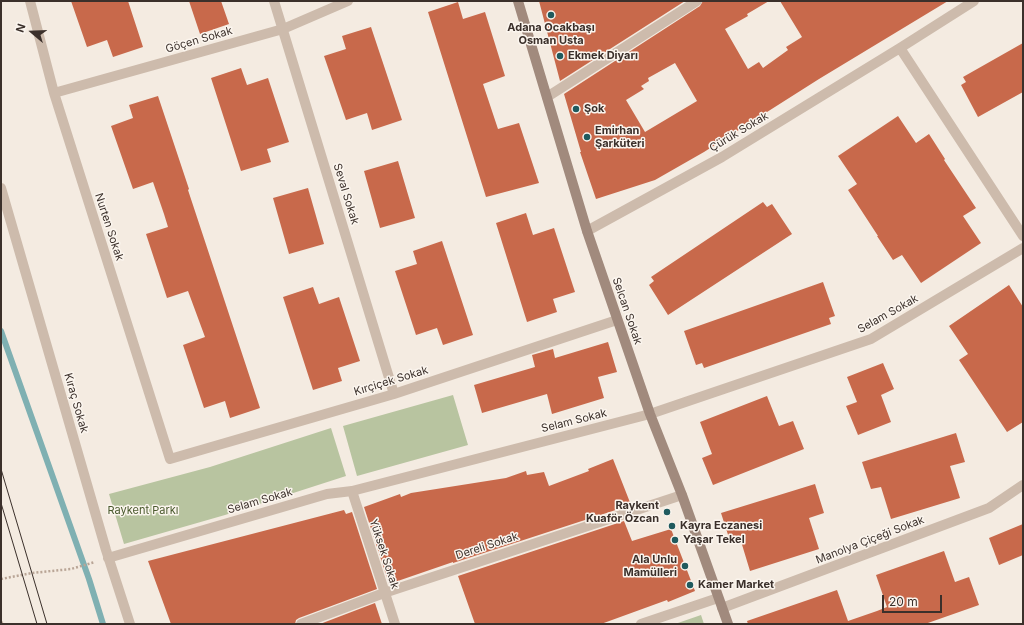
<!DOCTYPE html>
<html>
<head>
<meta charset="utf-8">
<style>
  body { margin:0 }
  #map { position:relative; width:1024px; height:625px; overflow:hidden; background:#f4ebe1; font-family:Inter,sans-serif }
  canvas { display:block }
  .frame { position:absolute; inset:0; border:2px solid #3b302b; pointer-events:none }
  .north { position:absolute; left:12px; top:12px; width:40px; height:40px; -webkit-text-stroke:3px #fbf5ee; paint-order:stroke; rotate:289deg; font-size:11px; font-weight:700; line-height:16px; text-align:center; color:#3b302b }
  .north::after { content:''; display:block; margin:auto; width:14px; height:18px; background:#3b302b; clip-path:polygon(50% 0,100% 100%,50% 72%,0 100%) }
  .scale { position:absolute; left:882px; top:595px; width:60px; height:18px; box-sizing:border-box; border:2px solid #3b302b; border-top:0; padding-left:5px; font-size:12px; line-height:14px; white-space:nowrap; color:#3b302b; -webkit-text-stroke:3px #fbf5ee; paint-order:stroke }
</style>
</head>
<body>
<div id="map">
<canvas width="1024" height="625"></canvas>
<div class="frame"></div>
<div class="north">N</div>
<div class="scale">20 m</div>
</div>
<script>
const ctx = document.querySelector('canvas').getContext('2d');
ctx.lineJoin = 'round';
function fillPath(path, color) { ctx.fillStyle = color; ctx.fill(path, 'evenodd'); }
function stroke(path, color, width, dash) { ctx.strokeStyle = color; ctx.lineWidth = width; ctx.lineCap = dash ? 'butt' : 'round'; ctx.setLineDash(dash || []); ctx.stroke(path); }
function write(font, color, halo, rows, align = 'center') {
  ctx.font = font + ' Inter,sans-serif'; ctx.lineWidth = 3; ctx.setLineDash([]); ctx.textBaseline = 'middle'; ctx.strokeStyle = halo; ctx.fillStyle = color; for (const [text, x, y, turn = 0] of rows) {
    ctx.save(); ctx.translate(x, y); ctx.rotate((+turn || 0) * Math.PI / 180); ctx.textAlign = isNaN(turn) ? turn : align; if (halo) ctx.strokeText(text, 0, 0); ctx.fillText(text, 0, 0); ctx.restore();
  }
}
const green = new Path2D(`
  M453,395L468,445L357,476L343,426Z
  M331,428L346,476L225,515L124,544L109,494L210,467Z
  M701,615L704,624H675Z`);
const stream = new Path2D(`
  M1,331L89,579L103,624`);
const building = new Path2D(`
  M71,1H128L143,47L113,57L107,40L87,47Z
  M189,1H221L229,24L200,34Z
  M539,1H685L560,81Z
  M703,1H769L747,14L748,16L725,29L748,69L759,62L763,68L788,50L786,47L802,37L780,1H948L819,79L704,152L655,180L596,199L580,152H581L564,94L700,6ZM675,63L697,101L645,132L626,100L644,89L641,86L649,81L648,78Z
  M458,2L463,19L485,12L505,76L483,84L498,129L519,123L539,183L486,197L428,12Z
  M371,27L402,120L372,130L367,113L346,120L324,56L346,49L342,36Z
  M1023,43V92L978,117L961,85L966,82L963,77Z
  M241,68L247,85L268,78L289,142L267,149L271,162L241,171L211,78Z
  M158,96L189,189L188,190L260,408L230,418L225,401L204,408L183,345L205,337L188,291L167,298L146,234L168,227L164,214L153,182L133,189L111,126L133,118L129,105Z
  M898,116L916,143L929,134L945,159L944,160L976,208L963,216L981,243L921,283L902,255L893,260L877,236H878L848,190L857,184L838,156Z
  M398,161L415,218L380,228L364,171Z
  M308,188L324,244L289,254L273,198Z
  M763,202L767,207L772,204L792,234L668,315L649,285L654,281L651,277Z
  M526,213L533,235L554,228L575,292L553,299L557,312L527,322L496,223Z
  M442,241L473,335L443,345L437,328L416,335L395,271L417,264L413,251Z
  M823,282L835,316L829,318L831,324L704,368L702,363L696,365L684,331Z
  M1009,285L1023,307V422L1007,432L959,360L968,354L949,326Z
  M313,287L319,304L339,297L360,361L338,368L342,381L313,390L283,297Z
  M608,342L617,372L598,377L604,398L552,414L547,394L482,413L474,385L535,367L532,355L553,349L555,358Z
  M883,363L894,389L881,395L891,422L858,435L846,406L857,402L847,377Z
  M767,396L779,426L793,421L804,449L713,485L702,458L712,454L700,422Z
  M956,433L965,462L950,466L960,498L891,519L881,487L871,489L862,462Z
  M613,459L631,505L453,563V562L389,584L364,507L400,494L401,497L411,493L506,478L526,471L527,475L544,472L549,486L589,471L588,469Z
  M815,484L824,513L809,518L819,549L750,571L740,538L730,541L721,513Z
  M344,510L346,514L352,512L377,589L299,618L296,620L295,624H171L148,561Z
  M624,521L632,541L671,529L695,591L668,602L667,600L601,624H475L458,576Z
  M1023,524V555L999,565L989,538Z
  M944,551L955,582L969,577L979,605L925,624H748L747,621L837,590L848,621L877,611L887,607L876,575Z
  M375,603L382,624H320Z`);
const path = new Path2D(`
  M1,579L32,573L71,569L95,562
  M1,622L4,624`);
const street = new Path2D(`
  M30,1L54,93L170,459L394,394L617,320
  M274,1L394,394
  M900,48L1023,236
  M54,93L283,29L348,1
  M547,97L697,1
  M1,188L106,550L130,624
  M587,231L722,157L900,48L974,1
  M352,491L395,624
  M108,558L327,494L352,491L650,414L871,339L1023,248
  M722,608L989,508L1023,485
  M301,624L384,593L682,495
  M641,624L718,598`);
const secondary = new Path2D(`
  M518,1L587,231L650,414L682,495L728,624`);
const tram = new Path2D(`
  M1,469L47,624
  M1,503L37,624`);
const markers = [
  [551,15,4,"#1f5a5e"],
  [560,56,4,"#1f5a5e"],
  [576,109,4,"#1f5a5e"],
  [587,137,4,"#1f5a5e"],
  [667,512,4,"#1f5a5e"],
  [672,526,4,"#1f5a5e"],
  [675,540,4,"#1f5a5e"],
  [685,566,4,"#1f5a5e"],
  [690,585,4,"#1f5a5e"]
];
const poiNames = [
  ["Adana Ocakbaşı",551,28,"center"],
  ["Osman Usta",551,41,"center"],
  ["Ekmek Diyarı",568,56],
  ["Şok",584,109],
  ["Emirhan",595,131],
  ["Şarküteri",595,144],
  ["Raykent",659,506,"right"],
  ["Kuaför Özcan",659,519,"right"],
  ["Kayra Eczanesi",680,526],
  ["Yaşar Tekel",683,540],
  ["Ala Unlu",677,560,"right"],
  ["Mamülleri",677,573,"right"],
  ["Kamer Market",698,585]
];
const streetNames = [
  ["Göçen Sokak",199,40,-16],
  ["Çürük Sokak",739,132,-31],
  ["Seval Sokak",346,194,73],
  ["Nurten Sokak",109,227,72],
  ["Selcan Sokak",627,311,71],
  ["Selam Sokak",888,314,-29],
  ["Kırçiçek Sokak",391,381,-17],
  ["Kıraç Sokak",76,403,74],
  ["Selam Sokak",574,421,-14],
  ["Selam Sokak",260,501,-16],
  ["Manolya Çiçeği Sokak",870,540,-21],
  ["Dereli Sokak",487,546,-18],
  ["Yüksek Sokak",384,554,72]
];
const parkNames = [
  ["Raykent Parkı",143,511]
];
fillPath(green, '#b8c4a0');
stroke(stream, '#7fb0b2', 6);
fillPath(building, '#c8694b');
stroke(path, '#b9a596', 2.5, [2, 2]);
stroke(street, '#cdbbac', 10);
stroke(secondary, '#a18a7d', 10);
stroke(tram, '#3b302b', 1);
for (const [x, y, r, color] of markers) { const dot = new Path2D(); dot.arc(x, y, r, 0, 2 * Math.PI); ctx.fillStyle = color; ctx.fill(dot); stroke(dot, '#fbf5ee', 1.5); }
write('bold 11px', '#3b302b', '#fbf5ee', poiNames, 'left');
write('11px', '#3b302b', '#fbf5ee', streetNames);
write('11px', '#4a5a2e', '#fbf5ee', parkNames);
</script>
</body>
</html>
